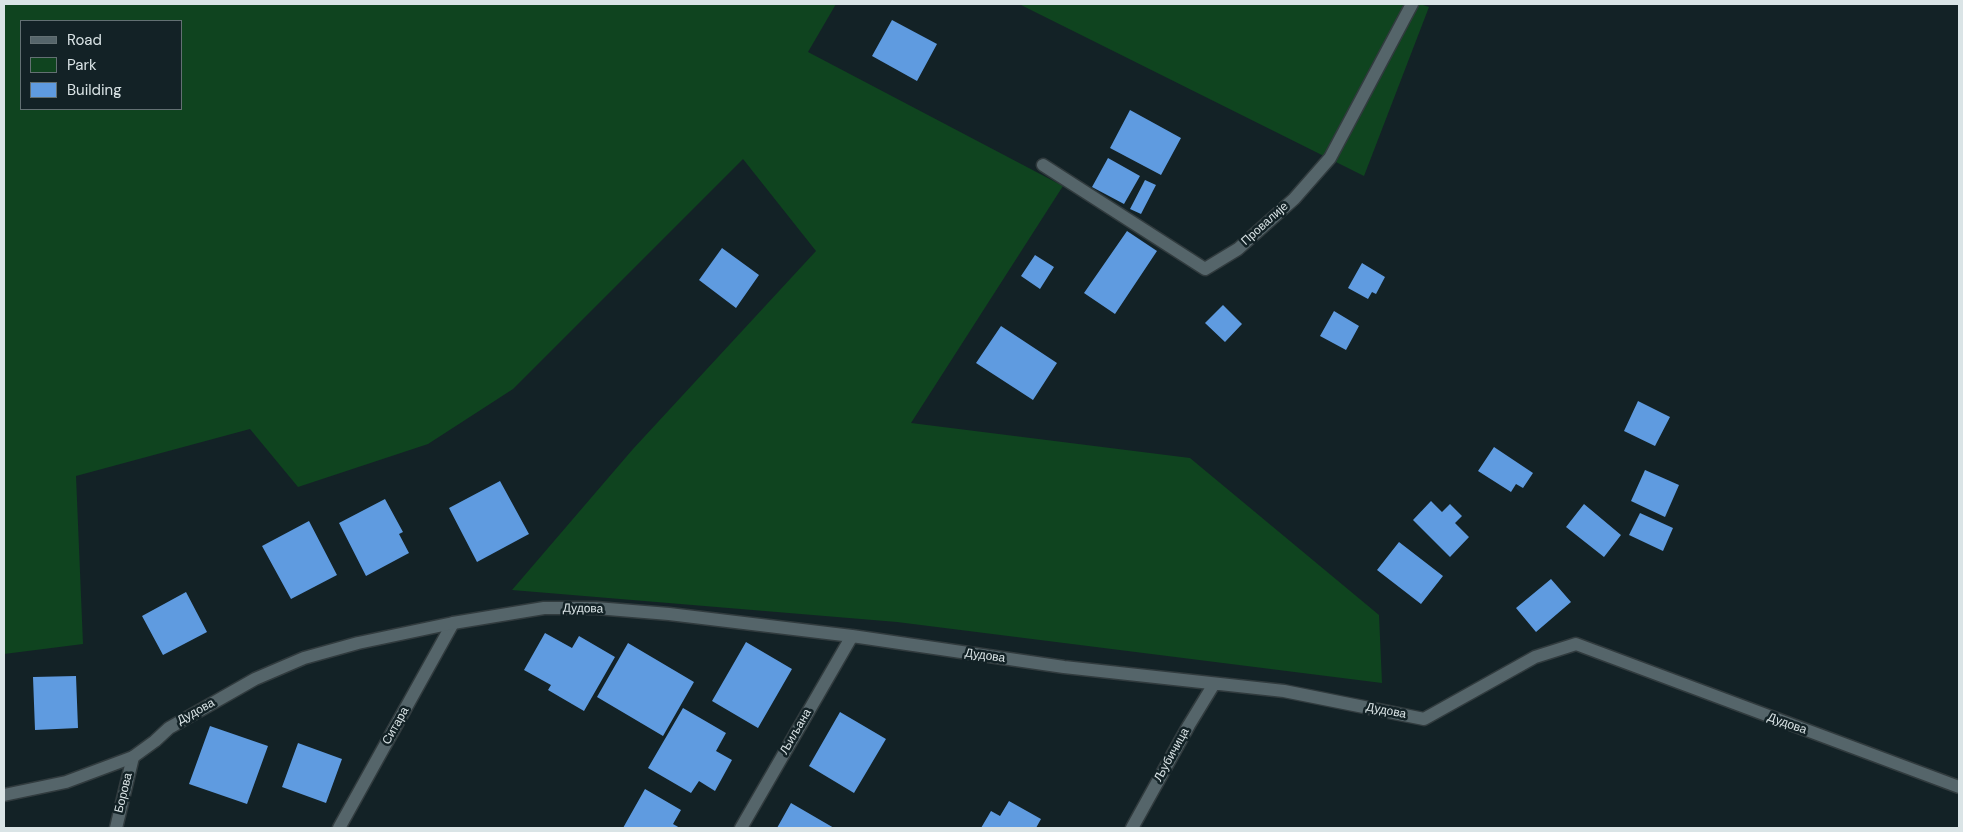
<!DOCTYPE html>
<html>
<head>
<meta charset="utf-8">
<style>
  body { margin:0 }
  #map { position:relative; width:1963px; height:832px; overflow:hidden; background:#132226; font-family:"DM Sans",sans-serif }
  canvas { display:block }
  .frame { position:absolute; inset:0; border:5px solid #dae4e6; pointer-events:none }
  .legend { position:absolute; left:20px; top:20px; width:162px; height:90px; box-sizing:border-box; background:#132226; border:1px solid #637073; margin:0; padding:6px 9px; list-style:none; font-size:15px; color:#dae4e6 }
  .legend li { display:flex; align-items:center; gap:10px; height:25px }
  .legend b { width:25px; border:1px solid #637073 }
</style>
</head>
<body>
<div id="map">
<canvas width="1963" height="832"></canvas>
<div class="frame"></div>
<ul class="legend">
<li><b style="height:6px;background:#55656a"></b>Road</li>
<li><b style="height:14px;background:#0f441f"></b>Park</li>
<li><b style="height:14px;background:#5f9be0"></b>Building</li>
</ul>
</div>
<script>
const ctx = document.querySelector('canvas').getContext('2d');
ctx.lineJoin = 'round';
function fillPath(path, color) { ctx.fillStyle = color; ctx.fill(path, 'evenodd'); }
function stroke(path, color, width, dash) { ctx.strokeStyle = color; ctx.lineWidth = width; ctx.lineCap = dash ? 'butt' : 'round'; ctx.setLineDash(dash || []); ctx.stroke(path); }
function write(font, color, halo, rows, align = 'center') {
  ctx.font = font + ' "DM Sans",sans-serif'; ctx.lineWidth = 5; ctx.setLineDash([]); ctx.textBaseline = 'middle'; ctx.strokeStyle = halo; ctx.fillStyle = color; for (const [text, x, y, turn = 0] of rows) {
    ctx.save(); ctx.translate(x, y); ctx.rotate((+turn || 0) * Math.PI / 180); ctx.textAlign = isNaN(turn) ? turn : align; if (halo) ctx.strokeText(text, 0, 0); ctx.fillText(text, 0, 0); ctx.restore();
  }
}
const green = new Path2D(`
  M4,4H836L808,52L1063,186L911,423L1190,458L1379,615L1382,683L897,622L512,590L633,449L816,251L743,159L513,389L428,444L298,487L250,429L76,476L83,644L4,654ZM21,21H181V109H21Z
  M1019,4H1420L1429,7L1364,176Z`);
const building = new Path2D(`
  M892,20L937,44L917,81L872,56Z
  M1130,110L1181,138L1161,175L1110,148Z
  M1108,158L1140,176L1124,204L1092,187Z
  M1145,180L1156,185L1141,214L1130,209Z
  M1127,231L1157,251L1115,314L1084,293Z
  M722,248L759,275L736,308L699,280Z
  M1035,255L1054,267L1040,289L1021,276Z
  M1362,263L1385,277L1376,294L1372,292L1368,299L1348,288Z
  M1223,305L1242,324L1225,342L1205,323Z
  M1334,311L1359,326L1346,350L1320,336Z
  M1001,326L1057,363L1033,400L976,363Z
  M1638,401L1670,417L1655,446L1624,431Z
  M1494,447L1533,473L1523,488L1516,484L1511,492L1478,471Z
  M1645,470L1679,485L1665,517L1631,501Z
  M500,481L529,534L477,562L449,508Z
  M385,499L403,532L399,534L409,553L366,576L339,523Z
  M1431,501L1442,512L1450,504L1462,516L1455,523L1469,537L1450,557L1413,520Z
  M1584,504L1621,535L1604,557L1566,527Z
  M1640,513L1673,528L1663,551L1629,535Z
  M309,521L337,575L291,599L262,546Z
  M1399,542L1443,576L1421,604L1377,570Z
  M1551,579L1571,602L1536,632L1516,608Z
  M186,592L207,632L163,655L142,616Z
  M545,633L572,648L579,636L615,657L584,711L548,690L551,685L524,670Z
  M746,642L792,669L758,728L712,701Z
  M628,643L694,682L663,736L597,697Z
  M76,676L78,728L35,730L33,677Z
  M683,708L726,733L716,751L732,760L715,791L699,781L691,793L648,768Z
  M840,712L886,739L854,793L809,766Z
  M210,726L268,746L247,804L189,784Z
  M298,743L342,759L326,803L282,787Z
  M645,789L681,810L673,824L680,828H623Z
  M1009,801L1041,819L1036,828H981L991,811L1000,816Z
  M791,803L834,828H777Z`);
const lane = new Path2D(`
  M116,828L133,757
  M339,828L453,623`);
const street = new Path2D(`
  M1043,165L1205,269L1238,249L1294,199L1330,158L1412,4
  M4,795L66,782L133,757L155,741L169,728L255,679L304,658L358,643L453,623L544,608H596L669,614L852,636L1064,667L1284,691L1424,719L1535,657L1576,644L1959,787
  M741,828L852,636
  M1132,828L1189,725L1214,684`);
const streetNames = [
  ["Провалије",1265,224,-42],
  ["Дудова",583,609,1],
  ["Дудова",985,656,8],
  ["Дудова",1386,711,11],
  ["Дудова",196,712,-29],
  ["Дудова",1787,724,20],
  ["Ситара",396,726,-61],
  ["Љиљана",796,732,-60],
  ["Љубичица",1172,755,-61],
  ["Борова",124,793,-76]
];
fillPath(green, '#0f441f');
fillPath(building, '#5f9be0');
stroke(lane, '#313b3e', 15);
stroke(street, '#313b3e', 15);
stroke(lane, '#55656a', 12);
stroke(street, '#55656a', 12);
write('12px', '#dae4e6', '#132226', streetNames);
</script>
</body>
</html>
